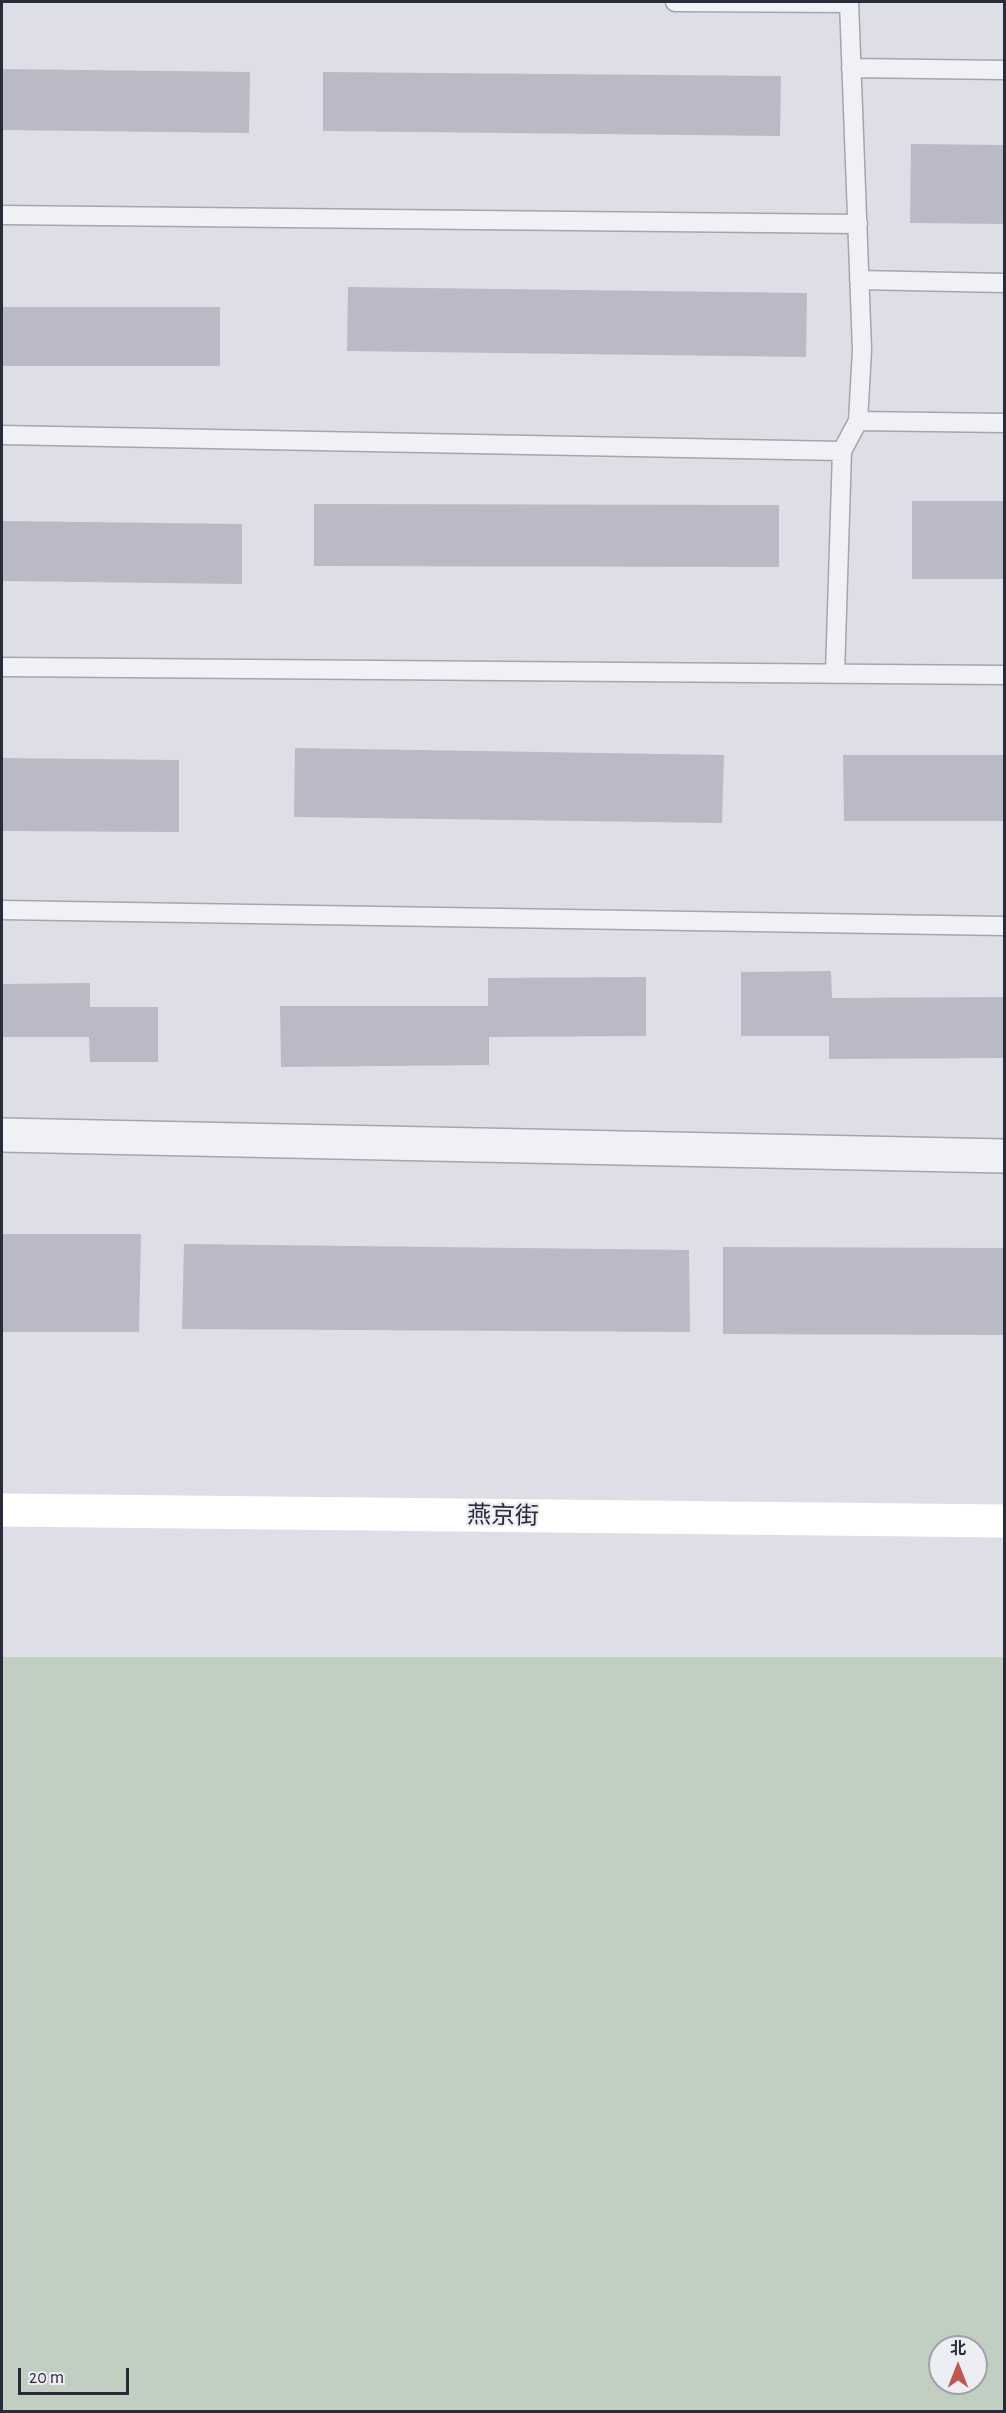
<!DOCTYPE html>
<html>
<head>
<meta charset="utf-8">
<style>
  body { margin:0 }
  #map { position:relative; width:1006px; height:2413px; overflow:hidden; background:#dedfe6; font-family:"Alegreya Sans","Noto Sans SC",sans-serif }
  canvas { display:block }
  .frame { position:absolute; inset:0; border:3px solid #292b3b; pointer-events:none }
  .north { position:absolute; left:928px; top:2335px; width:60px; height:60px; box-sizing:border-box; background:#edeef4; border:2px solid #9fa0aa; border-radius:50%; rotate:0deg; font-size:16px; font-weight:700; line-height:24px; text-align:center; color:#292b3b }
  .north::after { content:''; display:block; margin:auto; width:21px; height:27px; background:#c1564d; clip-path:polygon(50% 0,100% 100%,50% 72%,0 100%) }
  .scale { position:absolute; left:18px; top:2368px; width:111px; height:27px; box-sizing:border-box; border:3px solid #292b3b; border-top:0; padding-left:8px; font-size:18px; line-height:21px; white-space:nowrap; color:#292b3b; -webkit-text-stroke:4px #edeef4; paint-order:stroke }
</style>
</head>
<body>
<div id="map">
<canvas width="1006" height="2413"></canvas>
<div class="frame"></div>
<div class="north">北</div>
<div class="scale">20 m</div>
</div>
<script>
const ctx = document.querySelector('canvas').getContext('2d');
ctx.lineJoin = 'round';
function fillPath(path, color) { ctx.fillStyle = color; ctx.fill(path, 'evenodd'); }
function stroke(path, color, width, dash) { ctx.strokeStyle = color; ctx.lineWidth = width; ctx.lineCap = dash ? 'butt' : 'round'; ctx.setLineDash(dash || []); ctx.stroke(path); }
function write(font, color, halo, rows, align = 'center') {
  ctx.font = font + ' "Alegreya Sans","Noto Sans SC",sans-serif'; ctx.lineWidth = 4.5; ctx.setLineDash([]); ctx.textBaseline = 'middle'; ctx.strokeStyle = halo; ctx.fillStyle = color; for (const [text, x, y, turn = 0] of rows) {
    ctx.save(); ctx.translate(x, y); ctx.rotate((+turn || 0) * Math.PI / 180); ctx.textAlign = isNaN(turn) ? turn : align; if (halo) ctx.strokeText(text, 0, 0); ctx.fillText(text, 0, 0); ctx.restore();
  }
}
const green = new Path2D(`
  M2,1657H1004V2411H2ZM940,2347H976V2383H940Z`);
const building = new Path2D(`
  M2,69L250,72L249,133L2,130Z
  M323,72L781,76L780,136L323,131Z
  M911,144L1004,145V224L910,223Z
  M348,287L807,293L806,357L347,351Z
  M2,307H220V366H2Z
  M912,501H1004V579H912Z
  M314,504L779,505V567L314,566Z
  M2,521L242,524V584L2,581Z
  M295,748L724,755L722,823L294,817Z
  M843,755H1004V821H844Z
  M2,758L179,760V832L2,831Z
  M831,971L832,998L1004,997V1058L829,1059V1036H741V972Z
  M646,977V1036L489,1037V1065L281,1067L280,1006H488V978Z
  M90,983V1007H158V1062H90L89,1037H2V984Z
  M2,1234H141L139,1332H2Z
  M184,1244L689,1250L690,1332L182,1329Z
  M723,1247L1004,1248V1335L723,1334Z`);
const service = new Path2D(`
  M675,2L849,3
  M851,68L1004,70
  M2,215L858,224
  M859,280L1004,283
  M858,421L1004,423
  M2,435L842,451
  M2,667L1004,675
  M835,674L842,451L858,421L862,350L849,2
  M2,910L1004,926`);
const minor = new Path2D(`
  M2,1135L1004,1156`);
const secondary = new Path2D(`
  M2,1510L1004,1521`);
const streetNames = [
  ["燕京街",503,1516,1]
];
fillPath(green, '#c0cfc0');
fillPath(building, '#b9bac5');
stroke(service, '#a4a5af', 21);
stroke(minor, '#a4a5af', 36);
stroke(service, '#f0f1f5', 18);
stroke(minor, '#f0f1f5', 33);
stroke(secondary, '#fff', 33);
write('24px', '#292b3b', '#edeef4', streetNames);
</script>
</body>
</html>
